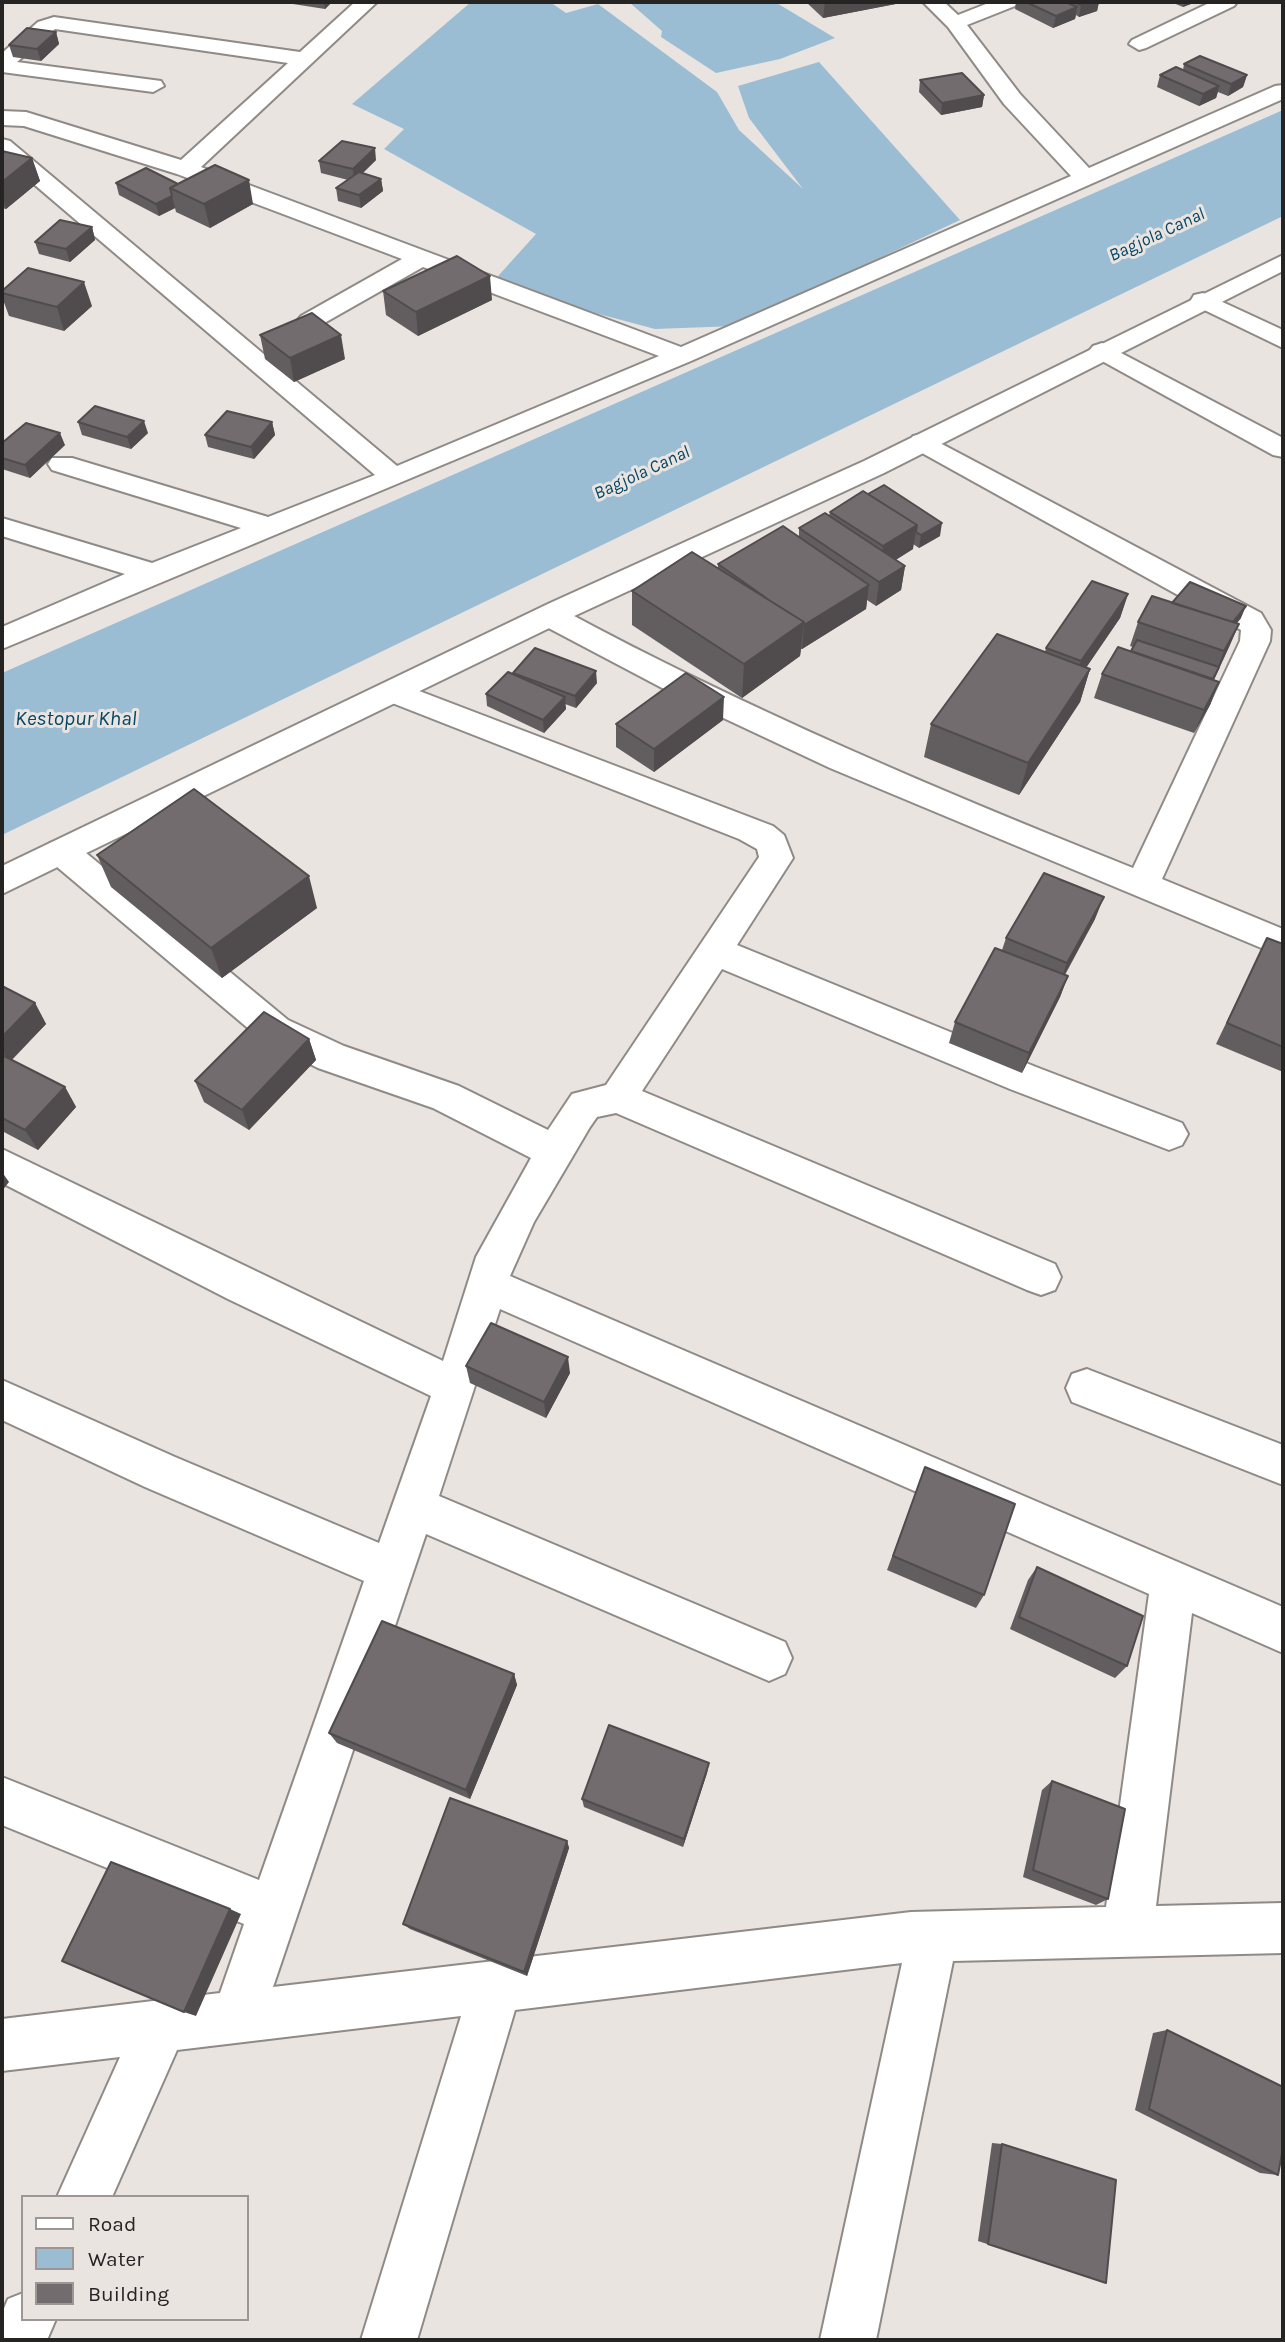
<!DOCTYPE html>
<html>
<head>
<meta charset="utf-8">
<style>
  body { margin:0 }
  #map { position:relative; width:1285px; height:2342px; overflow:hidden; background:#eae4e0; font-family:Karla,sans-serif }
  canvas { display:block }
  .frame { position:absolute; inset:0; border:4px solid #262423; pointer-events:none }
  .legend { position:absolute; left:21px; top:2195px; width:228px; height:126px; box-sizing:border-box; background:#eae4e0; border:2px solid #9c9794; margin:0; padding:9px 12px; list-style:none; font-size:21px; color:#262423 }
  .legend li { display:flex; align-items:center; gap:14px; height:35px }
  .legend b { width:35px; border:2px solid #9c9794 }
</style>
</head>
<body>
<div id="map">
<canvas width="1285" height="2342"></canvas>
<div class="frame"></div>
<ul class="legend">
<li><b style="height:9px;background:#fff"></b>Road</li>
<li><b style="height:19px;background:#9abdd4"></b>Water</li>
<li><b style="height:19px;background:#726c6e"></b>Building</li>
</ul>
</div>
<script>
const ctx = document.querySelector('canvas').getContext('2d');
ctx.lineJoin = 'round';
function fillPath(path, color) { ctx.fillStyle = color; ctx.fill(path, 'evenodd'); }
function stroke(path, color, width, dash) { ctx.strokeStyle = color; ctx.lineWidth = width; ctx.lineCap = dash ? 'butt' : 'round'; ctx.setLineDash(dash || []); ctx.stroke(path); }
function write(font, color, halo, rows, align = 'center') {
  ctx.font = font + ' Karla,sans-serif'; ctx.lineWidth = 6; ctx.setLineDash([]); ctx.textBaseline = 'middle'; ctx.strokeStyle = halo; ctx.fillStyle = color; for (const [text, x, y, turn = 0] of rows) {
    ctx.save(); ctx.translate(x, y); ctx.rotate((+turn || 0) * Math.PI / 180); ctx.textAlign = isNaN(turn) ? turn : align; if (halo) ctx.strokeText(text, 0, 0); ctx.fillText(text, 0, 0); ctx.restore();
  }
}
const water = new Path2D(`
  M471,2H550L566,13L598,4L717,92L739,130L803,189L749,118L738,86L819,62L960,220L736,326L655,329L490,285L536,234L384,149L404,129L352,104Z
  M629,2H775L835,38L780,59L716,73L661,37L662,31Z
  M1283,110V216L2,835V673Z`);
const minor = new Path2D(`
  M355,2H377L201,167L681,347L1071,176L1004,104L948,27L923,2H944L958,15L991,2H1018L1015,6L967,25L1020,94L1089,168L1275,86L1283,85V99L691,361L2,649V627L125,574L2,536V518L152,563L241,528L52,470L48,464L52,458H72L268,517L375,475L2,157V139L10,141L397,466L659,356L423,267L319,326H301L297,321L301,316L402,259L177,174L24,126L2,125V111L26,112L181,160L288,63L55,29L17,62L161,81L164,86L153,92L2,72V53L38,22L54,17L300,52Z
  M1211,2H1237L1234,6L1146,48L1139,50L1129,44L1132,40Z
  M1203,293L1283,330V348L1194,305L1191,300L1194,295Z
  M1102,343L1283,438V457L1273,455L1093,356L1089,351L1093,346Z
  M923,434L1261,613L1271,630L1270,641L1162,879L1283,929V957L830,768L683,699L539,623L535,616L539,609L550,606L561,609C746,709 938,790 1133,868L1240,641L1241,630L913,448L909,442L913,436Z
  M393,681L773,826L784,835L793,858L737,945L1036,1067L1182,1123L1188,1134L1182,1145L1169,1150L1156,1145L1010,1089L722,969L642,1091L1055,1264L1061,1277L1055,1290L1041,1295L1027,1290L616,1113L597,1117L590,1127L534,1222L510,1276L1283,1607V1653L1192,1613L1156,1906L1283,1903V1953L953,1961L876,2340H820L902,1963L515,2010L417,2340H361L461,2016L177,2050L112,2197H57L120,2057L2,2071V2019L220,1993L244,1924L2,1825V1777L259,1880L364,1581L145,1487L2,1420V1380L175,1457L379,1543L431,1396L228,1299L2,1183V1149L443,1361L476,1257L531,1158L433,1108L318,1068L262,1040L50,861L45,852L50,843L62,840L74,843L288,1020L344,1046L459,1086L548,1130L572,1094L606,1085L759,857L757,849L739,839L382,699L377,692L382,685ZM500,1309L1149,1594L1106,1907L911,1912L273,1987L426,1534L769,1681L785,1674L792,1658L785,1642L439,1496Z
  M1087,1369L1283,1445V1485L1072,1402L1066,1388L1072,1374Z
  M23,2293V2319H56L47,2340H2V2313L8,2299Z`);
const tertiary = new Path2D(`
  M1283,255V271L884,473L572,617L2,894V866L550,603L864,461Z`);
const wall = new Path2D(`
  M280,2H332L325,9Z
  M806,2H906L823,18Z
  M1016,2H1099L1097,11L1079,17L1076,15L1075,19L1053,28L1015,9Z
  M1171,2H1196L1183,7Z
  M56,32L59,44L41,61L13,57L9,45Z
  M1184,64L1247,75L1243,87L1228,96L1218,92L1216,98L1199,106L1157,87L1160,75L1183,70Z
  M920,80L984,95L982,107L941,115L919,92Z
  M2,151L32,158L40,181L6,209L2,208Z
  M376,160L363,173L381,179L383,191L361,208L338,201L336,188L348,180L321,173L319,161Z
  M116,183L178,184L253,204L210,228L176,212L175,208L159,216L119,195Z
  M92,227L95,240L70,262L39,254L35,242Z
  M2,291L92,306L64,331L9,316L2,297Z
  M383,291L492,300L418,336L386,315Z
  M260,335L345,359L294,382L265,359Z
  M78,422L148,433L131,449L82,435Z
  M272,422L275,435L254,459L208,447L205,435Z
  M2,443L65,445L30,478L2,469Z
  M830,512L940,536L919,548L913,544V549L895,560L905,566L901,590L876,606L867,600L866,609L802,649H801L800,656L742,698L632,625V591L718,568V564L799,537V528L829,516Z
  M1128,594L1120,618L1086,668L1090,669L1080,702L1019,795L924,757L931,724L1045,652L1046,648Z
  M1172,603L1241,618L1237,623L1239,624L1229,647L1214,680L1219,682L1210,705L1194,733L1094,698L1102,674L1131,651L1133,647L1130,646L1138,622Z
  M513,673L597,683L576,708L565,704L566,709L544,733L487,706L486,694L513,674Z
  M723,720L654,772L616,747V724Z
  M97,855L317,908L222,978L111,887Z
  M1095,919L1065,975L1068,976L1060,997L1022,1073L949,1043L955,1022L1002,950L1006,938Z
  M1267,938L1283,944V1072L1216,1044Z
  M2,986L35,1003L46,1024L12,1060L65,1087L76,1107L38,1150L2,1131Z
  M309,1039L316,1060L249,1130L204,1102L195,1081Z
  M466,1366L570,1373L546,1418L470,1383Z
  M925,1467L984,1595L976,1608L887,1570Z
  M1037,1567L1127,1666L1115,1678L1010,1629L1028,1580Z
  M514,1674L517,1685L470,1799L337,1743L329,1733Z
  M709,1763L707,1773L683,1847L584,1807L582,1799Z
  M1052,1781L1108,1899L1096,1905L1023,1877L1042,1790Z
  M567,1841L569,1848L527,1976L410,1929L403,1924Z
  M1167,2030L1278,2175L1260,2173L1135,2110L1153,2033Z
  M992,2143L1002,2144L1106,2283L978,2241Z`);
const shadedWall = new Path2D(`
  M324,2H332L325,9Z
  M825,2H906L823,18Z
  M1091,2H1099L1097,11L1079,17L1081,5Z
  M1185,2H1196L1183,7Z
  M1077,7L1075,19L1053,28L1056,16Z
  M56,32L59,44L41,61L37,49Z
  M1247,75L1243,87L1228,96L1231,84Z
  M1219,86L1216,98L1199,106L1203,94Z
  M984,95L982,107L941,115L942,103Z
  M375,148L376,160L354,181L353,169Z
  M32,158L40,181L6,209L2,195V182Z
  M381,179L383,191L361,208L359,195Z
  M249,180L253,204L210,228L204,204Z
  M172,196L175,208L159,216L156,204Z
  M92,227L95,240L70,262L66,249Z
  M490,276L492,300L418,336L416,312Z
  M84,282L92,306L64,331L57,307Z
  M341,335L345,359L294,382L290,358Z
  M144,421L148,433L131,449L127,437Z
  M272,422L275,435L254,459L251,447Z
  M60,433L65,445L30,478L25,465Z
  M942,523L940,536L919,548L921,535Z
  M917,525L913,549L880,570L883,546Z
  M905,566L901,590L876,606L879,582Z
  M869,585L866,609L802,649L804,625Z
  M1128,594L1120,618L1074,685L1081,661Z
  M1246,606L1241,618L1222,641L1227,629Z
  M804,622L800,656L742,698L744,664Z
  M1239,624L1229,647L1206,696L1224,651Z
  M1090,669L1080,702L1019,795L1028,763Z
  M596,671L597,683L576,708L575,696Z
  M1219,682L1210,705L1194,733L1204,710Z
  M565,697L566,709L544,733L543,720Z
  M724,697L723,720L654,772V749Z
  M309,876L317,908L222,978L211,948Z
  M1104,897L1095,919L1059,984L1067,963Z
  M1068,976L1060,997L1022,1073L1029,1053Z
  M35,1003L46,1024L9,1062L2,1049V1037Z
  M309,1039L316,1060L249,1130L242,1110Z
  M65,1087L76,1107L38,1150L25,1130Z
  M2,1172L9,1182L2,1191Z
  M568,1357L570,1373L546,1418L544,1402Z
  M514,1674L517,1685L470,1799L466,1790Z
  M709,1763L707,1773L683,1847L684,1839Z
  M567,1841L569,1848L527,1976L524,1972Z
  M230,1909L241,1914L196,2016L184,2012Z`);
const building = new Path2D(`
  M1026,2H1066L1077,7L1056,16Z
  M1075,2H1091L1081,5Z
  M27,28L56,32L37,49L9,45Z
  M1200,56L1247,75L1231,84L1184,64Z
  M1176,67L1219,86L1203,94L1160,75Z
  M962,73L984,95L942,103L920,80Z
  M342,141L375,148L353,169L319,161Z
  M2,151L32,158L2,182Z
  M215,165L249,180L204,204L170,188Z
  M146,168L178,184L170,188L172,196L156,204L116,183Z
  M359,172L381,179L359,195L336,188Z
  M60,220L92,227L66,249L35,242Z
  M457,256L490,276L416,312L383,291Z
  M28,268L84,282L57,307L2,293V291Z
  M312,313L341,335L290,358L260,335Z
  M95,406L144,421L127,437L78,422Z
  M227,411L272,422L251,447L205,435Z
  M26,423L60,433L25,465L2,458V443Z
  M884,485L942,523L921,535L916,532L917,525L868,494Z
  M863,491L917,525L883,546L830,512Z
  M825,513L905,566L879,582L799,528Z
  M783,526L869,585L804,625V622L769,600L718,564Z
  M692,552L804,622L744,664L632,591Z
  M1092,581L1128,594L1081,661L1046,648Z
  M1190,582L1246,606L1233,622L1172,603Z
  M1152,596L1239,624L1224,651L1138,622Z
  M997,634L1090,669L1028,763L931,724Z
  M1137,640L1219,667L1213,679L1131,651Z
  M1118,647L1219,682L1204,710L1102,674Z
  M535,648L596,671L575,696L513,673Z
  M508,672L565,697L543,720L486,694Z
  M686,673L724,697L654,749L616,724Z
  M194,789L309,876L211,948L97,855Z
  M1044,873L1104,897L1067,963L1006,938Z
  M1267,938L1283,944V1047L1227,1023Z
  M995,948L1068,976L1029,1053L955,1022Z
  M2,986L35,1003L2,1037Z
  M264,1012L309,1039L242,1110L195,1081Z
  M2,1055L65,1087L25,1130L2,1118Z
  M491,1323L568,1357L544,1402L466,1366Z
  M925,1467L1015,1504L984,1595L893,1556Z
  M1037,1567L1143,1616L1127,1666L1019,1617Z
  M382,1621L514,1674L466,1790L329,1733Z
  M609,1725L709,1763L684,1839L582,1799Z
  M1052,1781L1125,1809L1108,1899L1033,1870Z
  M450,1798L567,1841L524,1972L403,1924Z
  M111,1862L230,1909L184,2012L62,1961Z
  M1167,2030L1283,2087V2148L1278,2175L1149,2109Z
  M1002,2144L1116,2180L1106,2283L988,2244Z`);
const farWaternames = [
  ["Bagjola Canal",1157,235,-25],
  ["Bagjola Canal",642,473,-25]
];
const waterNames = [
  ["Kestopur Khal",76,719]
];
fillPath(water, '#9abdd4');
stroke(minor, '#8f8a86', 4);
stroke(tertiary, '#8f8a86', 4);
fillPath(minor, '#fff');
fillPath(tertiary, '#fff');
fillPath(wall, '#625d5f');
fillPath(shadedWall, '#504c4d');
fillPath(building, '#726c6e');
stroke(building, '#504c4d', 2);
write('italic 18px', '#044665', '#eae4e0', farWaternames);
write('italic 21px', '#044665', '#eae4e0', waterNames);
</script>
</body>
</html>
